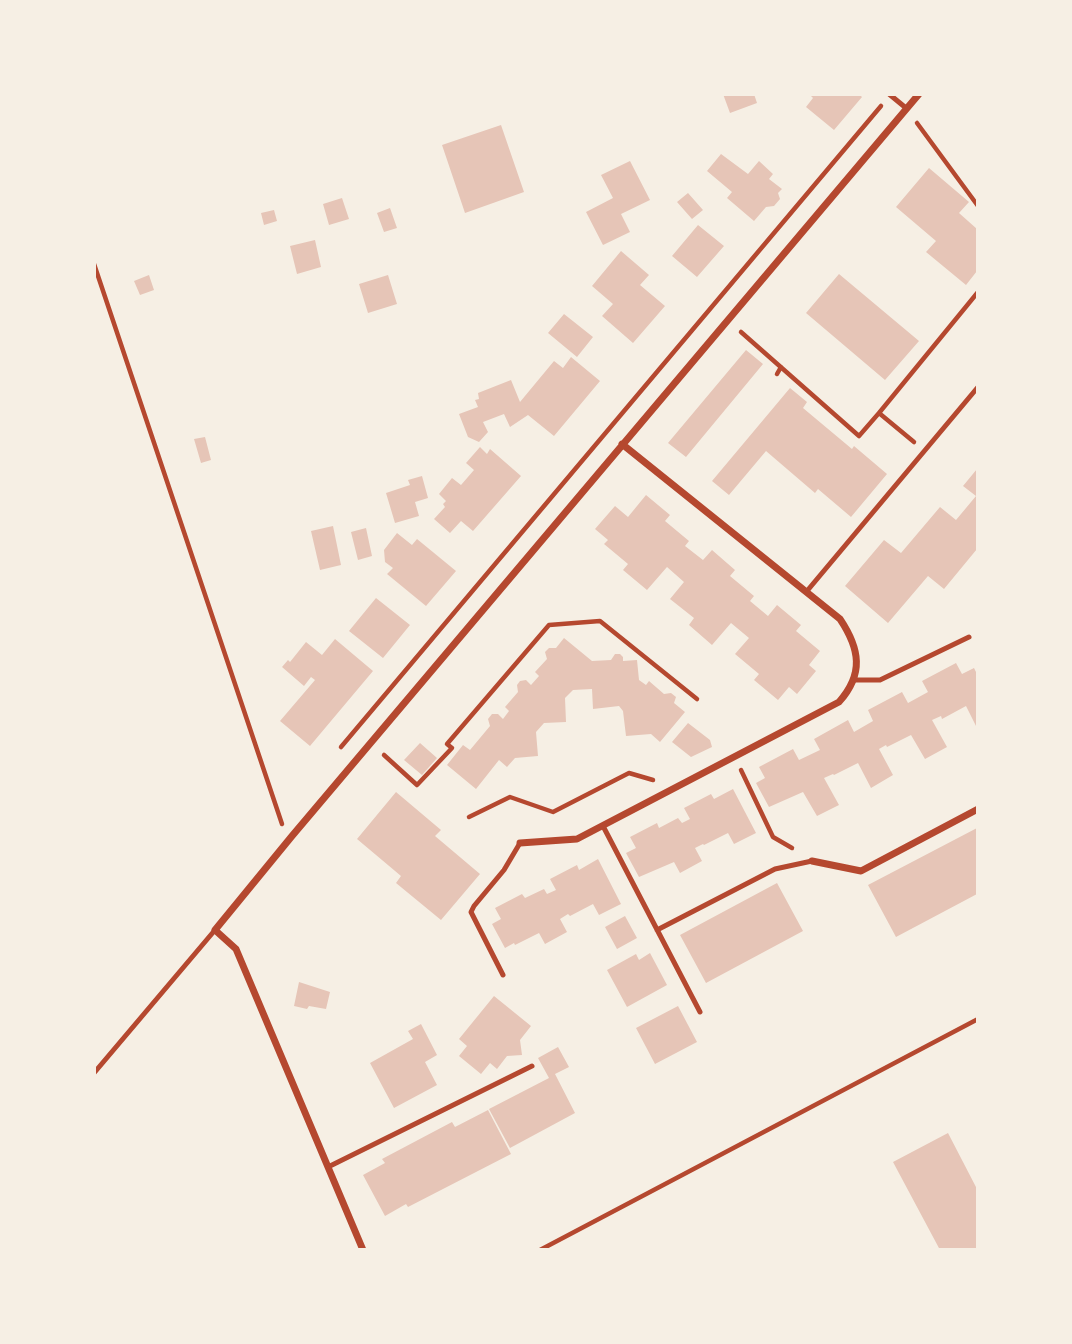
<!DOCTYPE html>
<html>
<head>
<meta charset="utf-8">
<style>
  body { margin:0 }
  #map { position:relative; width:1072px; height:1344px; overflow:hidden; background:#f6efe4; font-family:Poppins,sans-serif }
  canvas { display:block }
  .frame { position:absolute; inset:0; border:96px solid #f6efe4; pointer-events:none }
</style>
</head>
<body>
<div id="map">
<canvas width="1072" height="1344"></canvas>
<div class="frame"></div>
</div>
<script>
const ctx = document.querySelector('canvas').getContext('2d');
ctx.lineJoin = 'round';
function fillPath(path, color) { ctx.fillStyle = color; ctx.fill(path, 'evenodd'); }
function stroke(path, color, width, dash) { ctx.strokeStyle = color; ctx.lineWidth = width; ctx.lineCap = dash ? 'butt' : 'round'; ctx.setLineDash(dash || []); ctx.stroke(path); }
const building = new Path2D(`
  M723,94H754L757,103L730,113Z
  M813,94H859L862,97L834,130L806,107L813,98L811,96Z
  M501,125L524,192L465,213L442,145Z
  M721,154L748,174L759,161L773,174L769,179L782,189L778,193L780,199L774,206L766,207L754,221L727,198L732,192L707,171Z
  M630,161L650,200L621,214L630,232L603,245L586,212L613,198L601,175Z
  M929,168L969,202L959,213L977,229V271L966,285L926,252L936,241L896,207Z
  M688,193L703,210L692,219L677,202Z
  M342,198L349,219L329,225L323,204Z
  M390,208L397,228L384,232L377,213Z
  M274,210L277,221L264,225L261,213Z
  M698,225L724,246L697,277L672,256Z
  M315,240L321,267L297,274L290,246Z
  M621,251L649,275L640,285L665,306L633,343L602,316L613,304L592,286Z
  M839,274L919,341L885,380L806,313Z
  M149,275L154,290L140,295L134,281Z
  M388,275L397,304L368,313L359,284Z
  M564,314L593,337L577,357L548,333Z
  M746,350L763,364L686,457L668,443Z
  M571,357L600,381L554,436L528,415L510,427L504,414L483,422L488,432L479,442L468,437L459,414L478,407L475,400L479,399L478,393L511,380L520,402L554,361L563,368Z
  M790,388L807,402L803,408L852,449L854,446L887,474L851,517L818,489L815,493L766,451L729,495L712,481Z
  M205,437L211,460L201,463L194,439Z
  M480,447L487,454L490,449L521,476L473,531L461,521L450,533L434,519L445,507L443,504L446,501L439,494L452,478L461,485L474,470L466,463Z
  M977,469V549L944,589L928,576L888,623L845,586L884,540L901,553L940,507L956,520L976,496L963,486Z
  M422,476L428,498L415,502L419,516L395,523L386,493L410,485L408,480Z
  M646,495L670,515L665,521L689,541L685,546L703,560L712,550L735,570L730,576L754,596L750,601L768,616L777,605L801,625L796,631L820,651L809,665L816,671L797,694L789,687L778,700L754,680L759,674L735,654L749,638L731,623L712,645L689,625L694,618L670,599L684,582L667,567L647,590L623,570L628,564L604,544L608,540L595,529L615,506L628,517Z
  M333,526L341,565L320,570L311,531Z
  M366,528L372,556L358,560L351,532Z
  M397,533L412,545L417,539L456,571L426,606L387,574L393,568L385,562L384,550Z
  M376,598L410,625L383,658L349,631Z
  M564,638L592,661L611,660L615,654H620L623,657V661L637,660L639,680L646,685L649,681L664,694L671,693L676,697L674,703L685,712L660,742L651,734L626,736L623,711L619,706L593,709L592,689L573,690L565,698L566,722L544,723L536,732L538,756L515,758L507,767L499,760L476,789L447,765L463,745L470,750L490,726L488,719L492,714H498L503,719L509,711L505,707L518,692L517,685L520,681L526,680L531,685L539,676L535,672L547,659L545,652L549,648H556Z
  M335,639L373,671L310,746L280,721L315,680L311,677L304,686L282,667L288,660L290,662L306,642L322,655Z
  M956,663L962,674L974,668L977,674V728L966,706L942,719L941,716L932,720L947,747L925,759L911,735L887,747L886,745L879,749L893,775L871,788L858,763L834,775L833,774L824,778L839,805L817,816L803,792L769,807L756,783L765,778L759,767L793,749L799,760L820,750L814,739L848,720L854,732L873,721L868,710L902,692L908,703L928,692L922,681Z
  M688,723L710,740L712,747L691,757L672,742Z
  M420,743L437,758L422,775L404,760Z
  M733,789L756,833L734,844L728,833L704,845L703,844L695,848L702,861L680,873L674,862L639,877L626,853L636,848L630,837L657,823L659,828L678,818L682,823L690,819L684,808L711,794L714,799Z
  M396,792L441,830L435,836L480,874L441,920L396,883L401,876L357,839Z
  M977,828V894L896,937L868,885Z
  M598,859L621,904L599,915L593,904L570,916L568,914L560,919L567,932L545,944L539,933L515,945L514,943L505,948L492,924L501,919L495,908L522,894L525,898L544,889L547,894L556,890L550,879L577,865L579,870Z
  M777,883L803,931L706,983L680,935Z
  M625,916L637,938L617,949L605,927Z
  M650,953L667,985L627,1007L607,970L636,954L639,960Z
  M299,982L330,992L326,1009L309,1006L307,1009L294,1006Z
  M494,996L531,1026L520,1040L522,1055L507,1056L497,1069L490,1063L481,1074L459,1056L467,1046L459,1039Z
  M678,1006L697,1042L655,1064L636,1028Z
  M421,1024L437,1055L425,1062L437,1085L394,1108L370,1063L413,1039L408,1031Z
  M558,1047L569,1067L555,1074L575,1113L510,1148L489,1109L549,1078L538,1058Z
  M488,1110L511,1154L408,1207L406,1204L385,1216L363,1175L385,1163L382,1159L452,1122L455,1127Z
  M948,1133L977,1189V1250H940L893,1162Z`);
const path = new Path2D(`
  M917,123L978,206
  M94,264L282,824
  M741,332L859,436L879,413L914,442
  M777,374L781,367
  M879,413L978,292
  M341,747L881,106
  M384,755L417,785L452,748L447,744L549,625L600,621L697,699
  M741,770L773,837L792,848
  M469,817L510,797L553,812L629,773L653,780
  M540,1250L978,1019`);
const service = new Path2D(`
  M889,94L906,108
  M807,591L978,387
  M854,680H880L969,637
  M603,826L700,1012
  M657,930L775,869L812,861
  M503,975L471,912L474,906L504,870L520,843
  M94,1073L215,930
  M328,1167L532,1066`);
const minor = new Path2D(`
  M520,843L577,839L839,702C864,674 860,649 840,619L622,444
  M812,861L861,871L978,809
  M363,1250L236,949L215,930L292,836L919,94`);
fillPath(building, '#e6c5b7');
stroke(path, '#b5482f', 4.5);
stroke(service, '#b5482f', 5);
stroke(minor, '#b5482f', 7);
</script>
</body>
</html>
